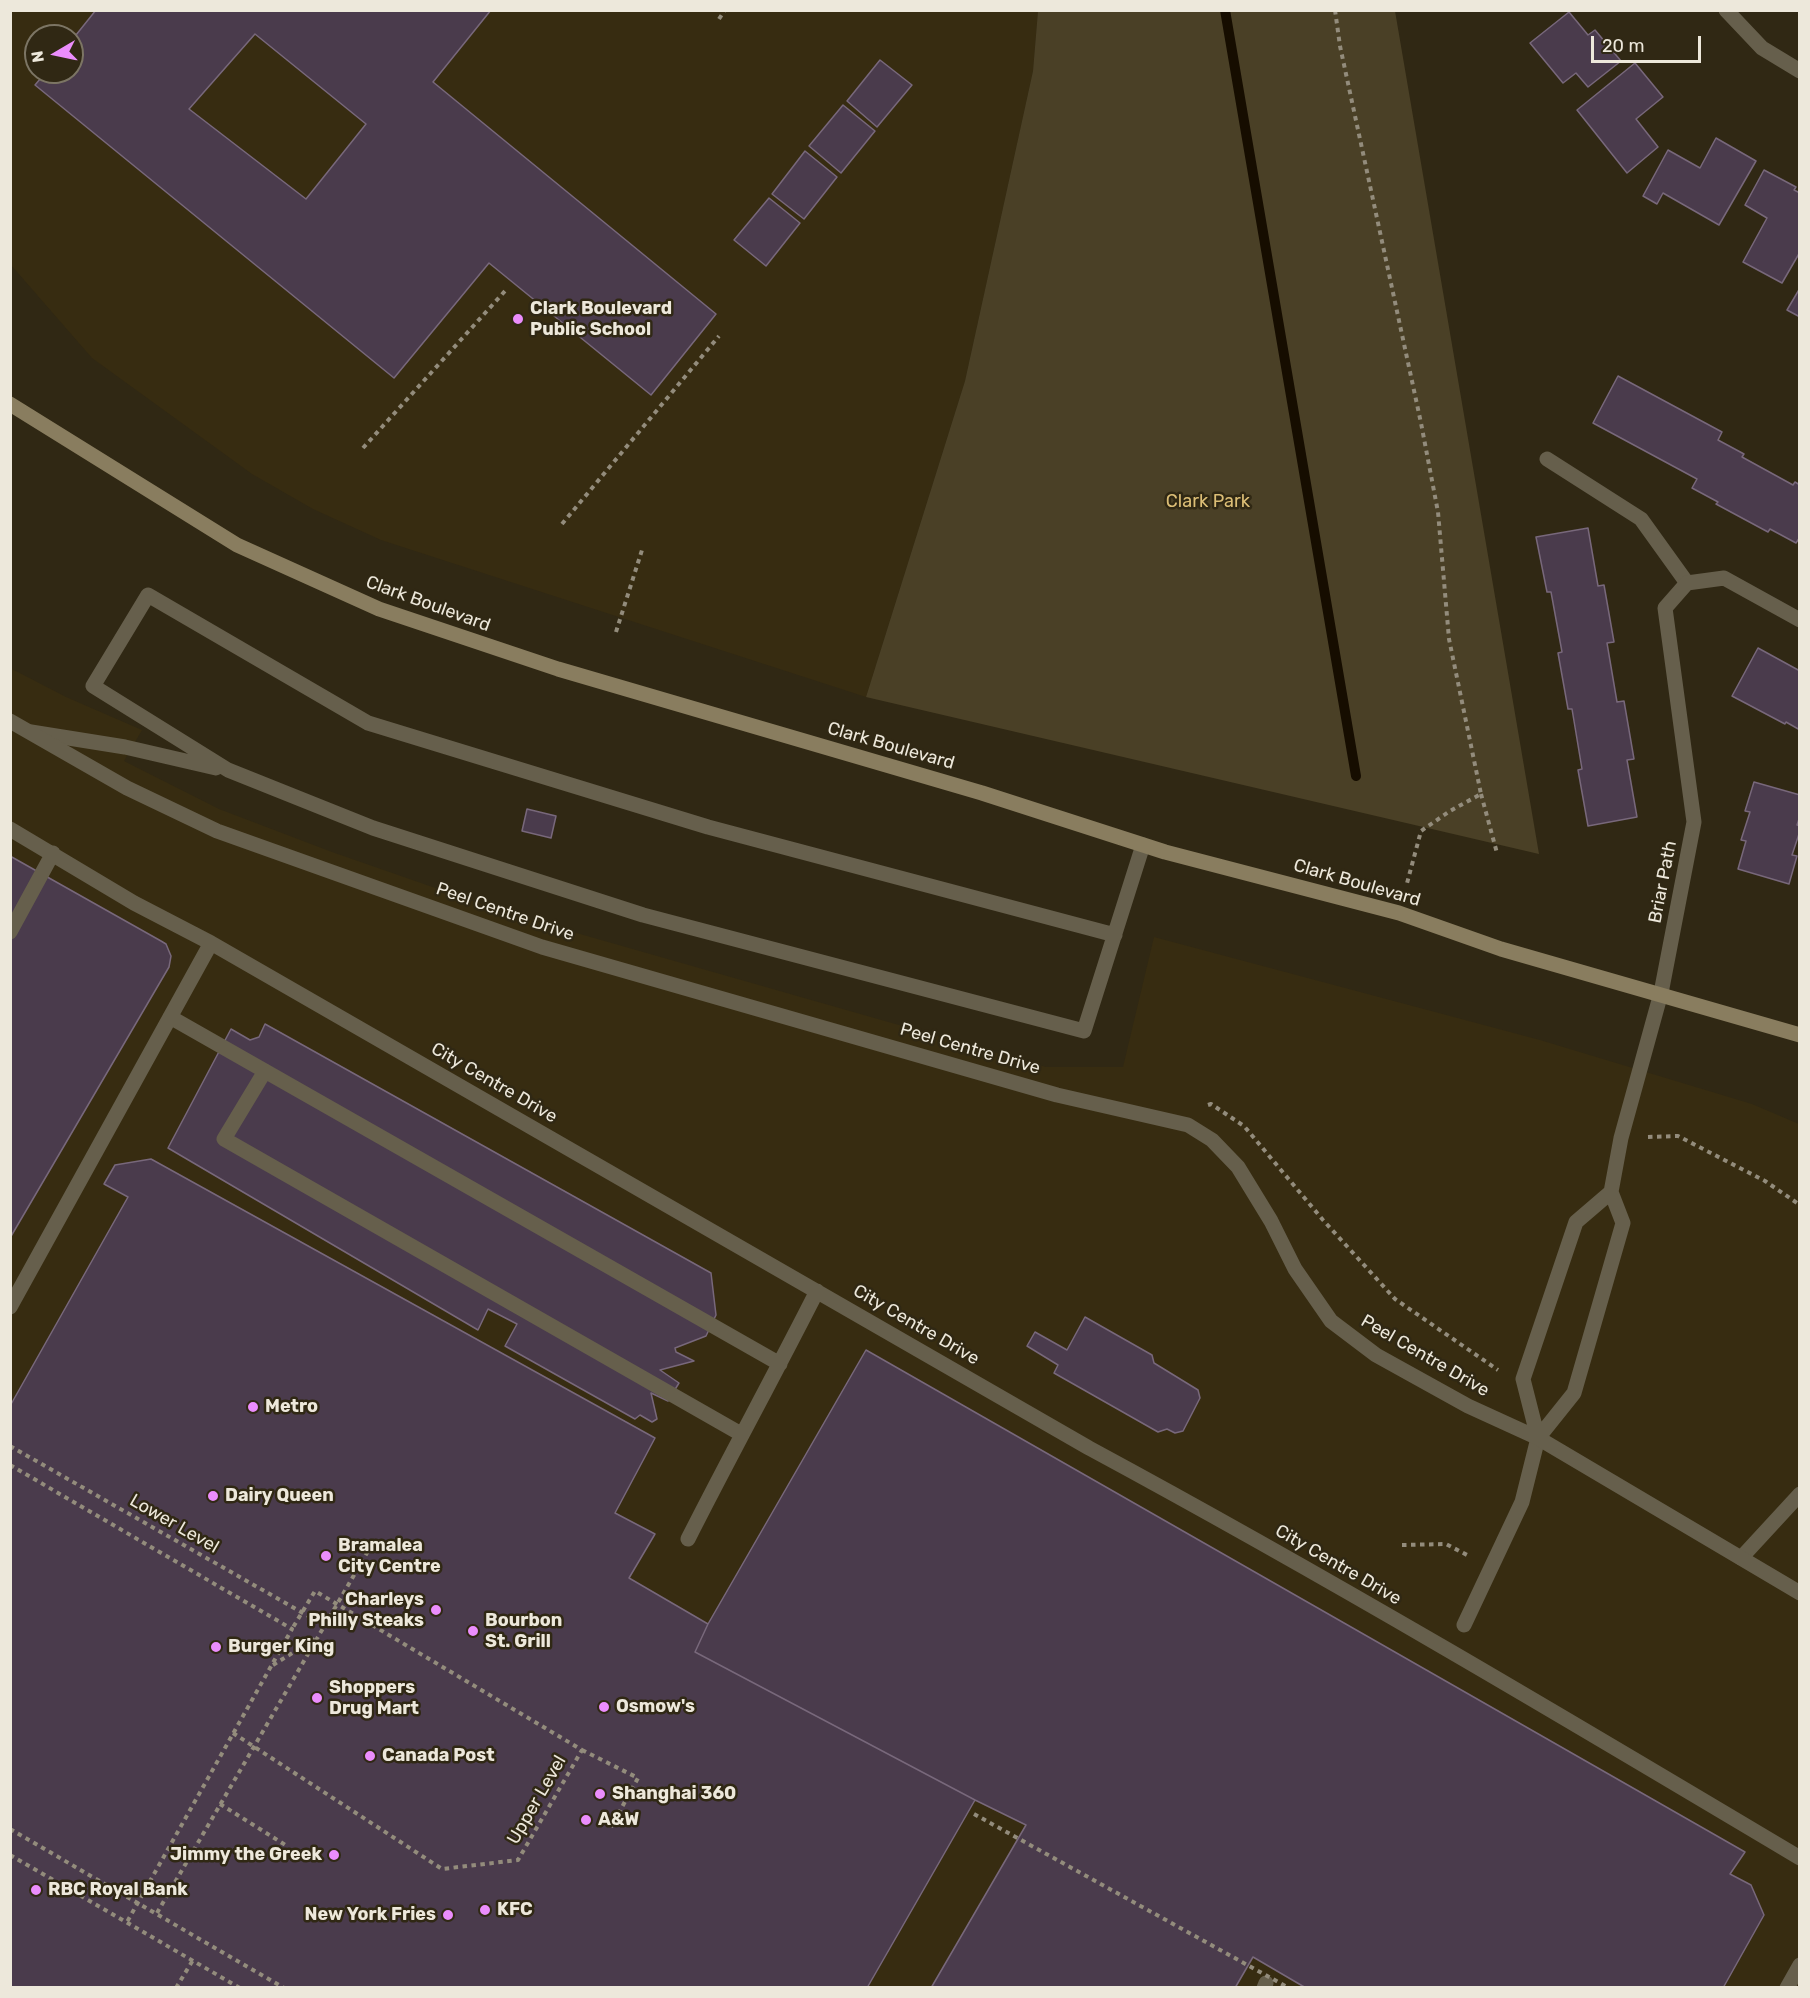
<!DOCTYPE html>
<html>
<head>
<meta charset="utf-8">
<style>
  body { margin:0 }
  #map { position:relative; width:1810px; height:1998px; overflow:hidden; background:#302814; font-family:Rubik,sans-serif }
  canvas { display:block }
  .frame { position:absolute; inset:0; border:12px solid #ede8db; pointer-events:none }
  .north { position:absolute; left:24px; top:24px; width:60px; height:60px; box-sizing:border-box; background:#302814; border:2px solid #7c7564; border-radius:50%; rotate:261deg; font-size:16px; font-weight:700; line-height:24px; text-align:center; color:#ede8db }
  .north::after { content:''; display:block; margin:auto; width:21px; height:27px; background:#eb8dfc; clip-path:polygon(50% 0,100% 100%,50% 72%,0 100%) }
  .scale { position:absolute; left:1591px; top:36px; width:110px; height:27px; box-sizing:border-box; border:3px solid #ede8db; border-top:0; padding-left:8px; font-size:18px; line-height:21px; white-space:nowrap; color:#ede8db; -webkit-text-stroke:4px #302814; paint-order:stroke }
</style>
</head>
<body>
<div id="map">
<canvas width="1810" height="1998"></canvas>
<div class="frame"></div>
<div class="north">N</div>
<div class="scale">20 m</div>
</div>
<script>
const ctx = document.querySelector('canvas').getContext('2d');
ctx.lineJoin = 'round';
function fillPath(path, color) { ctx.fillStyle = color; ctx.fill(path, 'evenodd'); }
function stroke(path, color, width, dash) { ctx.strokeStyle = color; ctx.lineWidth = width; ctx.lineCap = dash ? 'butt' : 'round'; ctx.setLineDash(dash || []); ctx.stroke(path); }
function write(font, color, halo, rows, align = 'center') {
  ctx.font = font + ' Rubik,sans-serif'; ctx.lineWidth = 5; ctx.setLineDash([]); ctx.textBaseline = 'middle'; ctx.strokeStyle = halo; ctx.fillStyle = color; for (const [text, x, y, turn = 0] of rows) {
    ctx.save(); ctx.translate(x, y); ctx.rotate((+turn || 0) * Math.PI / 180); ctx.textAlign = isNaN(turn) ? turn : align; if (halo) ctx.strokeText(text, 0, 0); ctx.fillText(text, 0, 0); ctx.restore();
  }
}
const built = new Path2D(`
  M11,11H1038L1033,71L965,381L866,697L381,540L313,509L252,474L92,358L11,265ZM36,36H72V72H36Z
  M10,668L66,697L142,730L124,761L219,809L332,852L510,914L1046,1067H1123L1154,937L1540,1040L1752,1104L1799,1124V1987H11Z`);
const green = new Path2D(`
  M1038,11H1395L1539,854L866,697L965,381L1033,71Z`);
const stream = new Path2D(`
  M1225,10L1356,776`);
const building = new Path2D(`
  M96,10H491L433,82L716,314L651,395L489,263L394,378L35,85L46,72H72V40ZM255,34L366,124L306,199L189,109Z
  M1569,12L1588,35L1595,30L1621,61L1588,87L1576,73L1563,83L1530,43Z
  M880,60L912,85L877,127L847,101Z
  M1635,63L1663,97L1636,119L1658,147L1627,173L1577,110Z
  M843,105L875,131L841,173L809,146Z
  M1716,138L1756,161L1719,225L1663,193L1657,204L1643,196L1668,150L1700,168Z
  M805,151L837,177L804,219L772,194Z
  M1764,170L1796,187L1794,190L1800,193V252L1782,283L1743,262L1767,218L1745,205Z
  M769,198L800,223L766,266L734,240Z
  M1800,288V317L1787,310Z
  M1618,376L1722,432L1718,440L1744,454L1742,457L1793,485L1795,482L1800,485V537L1796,543L1770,529L1768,532L1716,504L1718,502L1692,488L1697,479L1593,423Z
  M1588,528L1598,586L1604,585L1614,642L1607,643L1617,702L1624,701L1634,759L1627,760L1637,817L1588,826L1578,770L1582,769L1572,709H1568L1558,653L1562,652L1551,592H1547L1536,537Z
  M1758,648L1800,671V730L1786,722L1785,724L1732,696Z
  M1754,782L1800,795V816L1797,825L1800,826V831L1792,855L1797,856L1789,884L1738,869L1746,841L1741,840L1750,812L1745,811Z
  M527,809L556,816L551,838L522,831Z
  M10,856L161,941L166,944L171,956L169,967L10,1238Z
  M265,1024L711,1273L716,1315L706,1336L675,1348L676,1352L694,1361L660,1370L679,1383L668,1401L651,1393L657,1419L652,1422L640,1415L635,1419L505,1346L517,1324L488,1309L478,1330L168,1148L231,1029L250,1040L259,1037Z
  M151,1159L655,1438L615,1513L655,1534L629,1578L708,1624L695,1652L975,1800L867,1988H10V1406L128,1197L104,1184L115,1165Z
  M1085,1317L1152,1355L1154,1363L1198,1390L1200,1398L1183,1431L1175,1433L1167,1429L1158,1432L1054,1373L1058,1365L1027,1346L1035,1332L1067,1350Z
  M866,1350L1745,1852L1730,1874L1751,1885L1764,1915L1723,1988H1306L1253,1957L1235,1988H931L1026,1825L975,1800L695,1652L708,1624Z`);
const path = new Path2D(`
  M1335,10L1340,46L1421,423L1438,512L1449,639L1481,794L1450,811L1421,831L1406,887
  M719,19L725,10
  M363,448L505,291
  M562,524L719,336
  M616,632L642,550
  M1481,794L1497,853
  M1208,1105L1211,1104L1244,1126L1323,1220L1395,1299L1498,1370
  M1648,1137L1678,1136L1765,1181L1800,1205
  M10,1446L324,1625
  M10,1465L292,1629L127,1922
  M1402,1545L1446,1544L1469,1556
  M273,1665L315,1639
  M233,1733L442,1869L518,1860L582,1750L315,1591L292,1629
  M582,1750L638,1778L611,1827
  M220,1804L287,1846
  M10,1829L284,1988
  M10,1855L240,1988
  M157,1913L371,1546
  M176,1988L193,1960`);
const lane = new Path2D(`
  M1547,459L1641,519L1687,583
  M31,732L125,747L216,768
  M10,829L134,903L211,943L1089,1448C1330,1578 1565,1718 1800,1858
  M10,932L53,853
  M1115,935L708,827L368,723L148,595L93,686L228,770L373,828L643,915L1084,1031C1104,969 1123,907 1143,845
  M170,1017L780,1364
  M265,1071L224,1139L741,1434
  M10,1307L211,943
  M688,1539C730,1456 775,1374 817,1291
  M1741,1558L1800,1494
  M1464,1625L1522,1502L1538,1438
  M1264,1988L1266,1983`);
const street = new Path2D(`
  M1726,10L1762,48L1800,71
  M10,721L127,788L217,831L542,947L1057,1095L1188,1125L1212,1140L1238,1167L1271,1221L1295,1269L1331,1321L1376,1355L1468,1406L1538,1438L1800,1593
  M1538,1438L1574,1393L1623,1223L1611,1192L1621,1138L1661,993L1694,822L1665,608L1687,583L1724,578L1800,620
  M1538,1438L1523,1379L1576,1222L1611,1192
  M1787,1988L1800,1965`);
const secondary = new Path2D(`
  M10,404L237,545L379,609L558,669L982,793L1165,852L1399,913L1501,949L1800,1035`);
const pathBridge = new Path2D(`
  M974,1814L1289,1988`);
const markers = [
  [518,319,6,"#eb8dfc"],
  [253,1407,6,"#eb8dfc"],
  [213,1496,6,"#eb8dfc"],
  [326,1556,6,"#eb8dfc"],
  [436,1610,6,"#eb8dfc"],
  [473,1631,6,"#eb8dfc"],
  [216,1647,6,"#eb8dfc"],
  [317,1698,6,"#eb8dfc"],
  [604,1707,6,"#eb8dfc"],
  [370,1756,6,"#eb8dfc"],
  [600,1794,6,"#eb8dfc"],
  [586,1820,6,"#eb8dfc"],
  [334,1855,6,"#eb8dfc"],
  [36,1890,6,"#eb8dfc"],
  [485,1910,6,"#eb8dfc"],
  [448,1915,6,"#eb8dfc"]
];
const poiNames = [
  ["Clark Boulevard",530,309],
  ["Public School",530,330],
  ["Metro",265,1407],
  ["Dairy Queen",225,1496],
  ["Bramalea",338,1546],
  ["City Centre",338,1567],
  ["Charleys",424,1600,"right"],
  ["Philly Steaks",424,1621,"right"],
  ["Bourbon",485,1621],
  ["St. Grill",485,1642],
  ["Burger King",228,1647],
  ["Shoppers",329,1688],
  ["Drug Mart",329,1709],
  ["Osmow's",616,1707],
  ["Canada Post",382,1756],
  ["Shanghai 360",612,1794],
  ["A&W",598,1820],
  ["Jimmy the Greek",322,1855,"right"],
  ["RBC Royal Bank",48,1890],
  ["KFC",497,1910],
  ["New York Fries",436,1915,"right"]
];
const parkNames = [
  ["Clark Park",1208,502]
];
const streetNames = [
  ["Clark Boulevard",428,604,20],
  ["Clark Boulevard",891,746,16],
  ["Briar Path",1663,882,-79],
  ["Clark Boulevard",1357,883,16],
  ["Peel Centre Drive",505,912,19],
  ["Peel Centre Drive",970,1049,16],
  ["City Centre Drive",494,1083,30],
  ["City Centre Drive",916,1325,30],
  ["Peel Centre Drive",1425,1356,30],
  ["Lower Level",174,1524,30],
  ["City Centre Drive",1338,1565,30],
  ["Upper Level",537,1800,-60]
];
fillPath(built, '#372c11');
fillPath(green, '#4a4026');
stroke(stream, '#160d00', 10);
fillPath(building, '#4a3b4c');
stroke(building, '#78687b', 1.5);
stroke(path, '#938c7c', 4, [4.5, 4.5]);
stroke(lane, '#665f4c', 15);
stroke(street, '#665f4c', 15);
stroke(secondary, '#897d5f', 15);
stroke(pathBridge, '#938c7c', 4, [4.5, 4.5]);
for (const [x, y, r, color] of markers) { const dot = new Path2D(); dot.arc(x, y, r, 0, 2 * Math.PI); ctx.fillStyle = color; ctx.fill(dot); stroke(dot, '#302814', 2); }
write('bold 18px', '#ede8db', '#302814', poiNames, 'left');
write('18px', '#dcbe76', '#302814', parkNames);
write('18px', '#ede8db', '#302814', streetNames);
</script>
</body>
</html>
